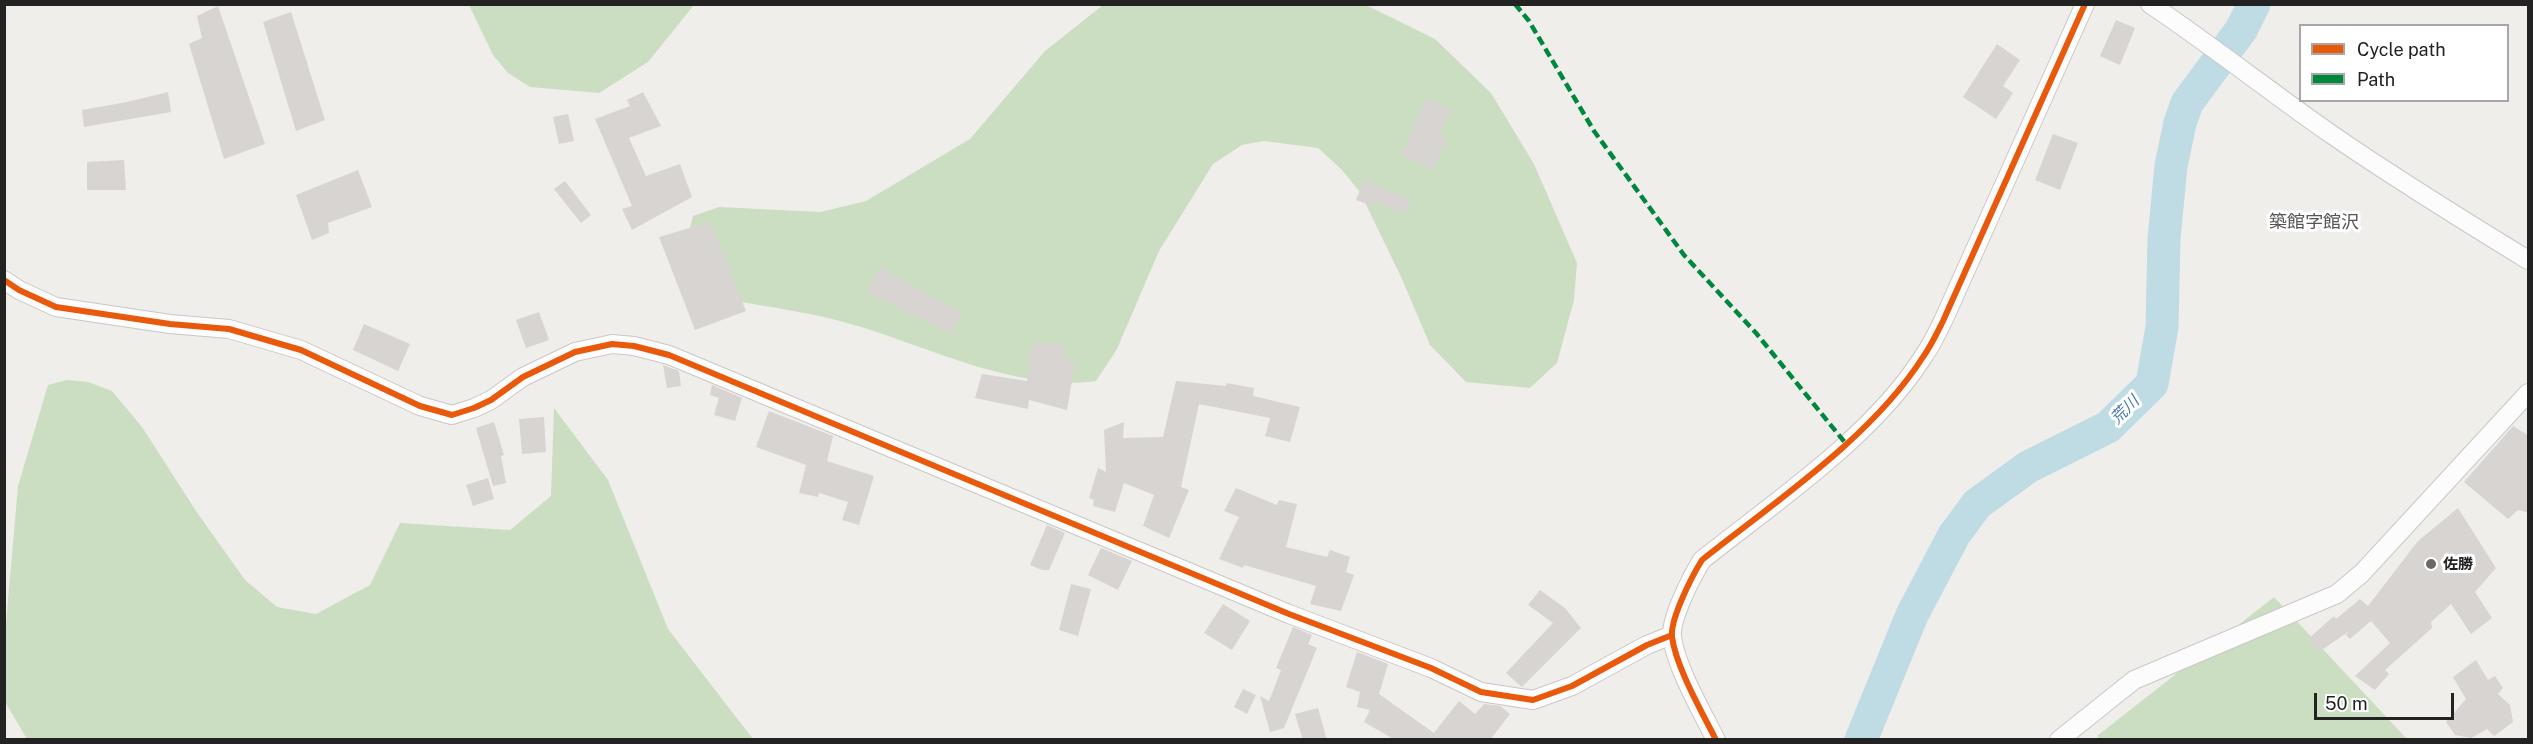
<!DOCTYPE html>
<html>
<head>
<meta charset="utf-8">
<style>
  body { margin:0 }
  #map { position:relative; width:2533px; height:744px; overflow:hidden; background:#f0eeeb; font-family:"Public Sans",sans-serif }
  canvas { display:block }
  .frame { position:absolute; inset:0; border:6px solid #222; pointer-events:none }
  .legend { position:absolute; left:2299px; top:24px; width:210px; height:78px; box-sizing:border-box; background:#fff; border:2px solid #a7a7a7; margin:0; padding:8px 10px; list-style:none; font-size:18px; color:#222 }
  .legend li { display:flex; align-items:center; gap:12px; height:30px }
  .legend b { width:30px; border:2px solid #a7a7a7 }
  .scale { position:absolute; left:2314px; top:693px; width:140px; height:27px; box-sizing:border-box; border:3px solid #222; border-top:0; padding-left:8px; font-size:18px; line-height:21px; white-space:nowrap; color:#222; -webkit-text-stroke:4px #fff; paint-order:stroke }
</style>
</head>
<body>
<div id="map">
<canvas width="2533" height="744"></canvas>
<div class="frame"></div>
<ul class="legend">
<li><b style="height:8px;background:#e8590c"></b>Cycle path</li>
<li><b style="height:8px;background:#00873e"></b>Path</li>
</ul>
<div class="scale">50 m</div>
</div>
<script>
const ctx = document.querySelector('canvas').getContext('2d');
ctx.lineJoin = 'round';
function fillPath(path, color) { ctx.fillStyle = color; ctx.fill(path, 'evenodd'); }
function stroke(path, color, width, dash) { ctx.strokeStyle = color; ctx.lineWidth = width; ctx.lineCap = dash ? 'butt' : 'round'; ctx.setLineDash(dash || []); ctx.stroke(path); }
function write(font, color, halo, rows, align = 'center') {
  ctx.font = font + ' "Public Sans","Noto Sans JP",sans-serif'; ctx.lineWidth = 6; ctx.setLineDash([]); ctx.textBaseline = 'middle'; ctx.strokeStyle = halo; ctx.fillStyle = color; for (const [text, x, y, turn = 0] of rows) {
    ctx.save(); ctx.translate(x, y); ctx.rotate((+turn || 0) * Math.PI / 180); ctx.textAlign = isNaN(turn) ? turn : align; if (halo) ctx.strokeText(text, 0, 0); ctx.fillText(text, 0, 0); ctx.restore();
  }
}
const forest = new Path2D(`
  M1364,4L1435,39L1491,93L1534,164L1577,263L1574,300L1557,363L1530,388L1466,382L1430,345L1402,279L1360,192L1341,169L1318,148L1264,141L1242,145L1213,164L1159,251L1117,349L1096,381C1021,392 932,349 861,327C818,313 771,308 726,299L685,246L693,216L719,207L820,212L866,201L970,139L1045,51L1103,5Z
  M469,5H694L648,62L599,93L530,87L508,73L493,55Z
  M67,380L88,382L112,391L142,427L196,511L245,580L277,607L316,614L370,585L400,523L510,530L551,496L554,408L608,480L668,629L753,739H27L5,702V634L18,486L48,385Z
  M2274,597L2407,739L2101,740L2097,736Z`);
const river = new Path2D(`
  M1861,740L1912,615L1954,535L1977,504L2028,467L2108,427L2152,384L2162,327L2164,239L2171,166L2180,123L2187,103L2241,30L2254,4`);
const building = new Path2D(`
  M218,6L265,144L224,159L189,44L202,38L197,16Z
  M291,12L325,120L296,131L263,22Z
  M2116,20L2135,28L2120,65L2100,56Z
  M1997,44L2020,60L2003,86L2013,93L1996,119L1963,97Z
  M168,92L171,112L84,127L82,110L127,102Z
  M643,92L661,126L629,138L646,176L680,164L692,197L632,230L622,209L632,206L595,119L630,106L627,100Z
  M1427,98L1451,110L1439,136L1446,139L1433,169L1401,154Z
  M568,114L574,141L559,144L553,117Z
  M2053,134L2078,143L2060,190L2035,180Z
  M124,160L126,190H87V162Z
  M358,170L372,207L328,223L329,233L312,240L296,195Z
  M1364,180L1411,200L1405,214L1375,202L1373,206L1356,200Z
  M565,181L591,215L581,223L554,189Z
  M710,222L746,311L695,330L659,237Z
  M880,267L962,314L950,333L867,293Z
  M539,312L549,340L526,348L516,320Z
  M364,324L410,344L398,371L353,350Z
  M1033,343L1062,345L1066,361L1075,364L1067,410L1029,400L1028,409L975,398L982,374L1027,381Z
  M663,365L679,371L681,386L667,388Z
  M1176,381L1226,386V383L1254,388L1253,396L1300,407L1290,442L1265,436L1270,418L1199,404L1181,487L1189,490L1169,538L1143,526L1154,495L1124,483L1115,512L1093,506L1094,500L1089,498L1098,468L1106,472L1104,430L1124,422L1123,438L1163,437Z
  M712,385L742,398L735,421L714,415L719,398L710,395Z
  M769,411L833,436L827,461L874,476L859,525L842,520L848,502L819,493L818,497L799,493L806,465L756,447Z
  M544,417L546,452L522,454L519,419Z
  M494,422L504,455L501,456L506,483L493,486L476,428Z
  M2513,426L2529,436V513L2518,510L2508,519L2464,482Z
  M488,478L494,499L473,506L466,485Z
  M1236,488L1277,505L1279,500L1297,504L1286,547L1327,557L1330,550L1350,557L1346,572L1354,575L1341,611L1310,604L1316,586L1244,565L1243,568L1219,559L1239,517L1224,511Z
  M2458,508L2496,568L2475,592L2492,618L2471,634L2451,604L2431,622L2432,628L2385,670L2389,674L2375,690L2355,676L2390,643L2371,621L2350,639L2346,635L2348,632L2319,652L2308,639L2334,616L2336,619L2360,599L2368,606L2418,541Z
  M1047,525L1065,533L1049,570H1042L1030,565Z
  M1101,548L1132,561L1118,590L1088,575Z
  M1071,584L1091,589L1078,636L1059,630Z
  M1540,590L1565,608L1581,628L1522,687L1506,673L1553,623L1528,605Z
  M1223,604L1250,621L1232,650L1204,633Z
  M1293,627L1312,635L1308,644L1317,648L1284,728L1270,732L1260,696L1269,701L1281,670L1276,668Z
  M1357,652L1388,664L1379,694L1434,733L1459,701L1475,714L1484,704L1500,706L1510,714L1490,740H1395L1364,722L1370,710L1357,707L1360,692L1346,687Z
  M2476,660L2488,680L2495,676L2503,688L2498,694L2510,705L2513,722L2494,736L2487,729L2471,738L2455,735L2446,722L2466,699L2453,677Z
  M1243,689L1256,695L1247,714L1234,707Z
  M1318,708L1327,740H1303L1295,714Z`);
const minor = new Path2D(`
  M2150,4C2211,45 2268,90 2328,132C2393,177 2461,219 2528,260
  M4,280L19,290L56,307L170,324L229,329L301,350L420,406L452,415L474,408L491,400L523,377L575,352L612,344L634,346L669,355L1289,614L1431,668L1481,692L1533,700L1572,686L1647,645L1672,635
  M1716,740C1702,712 1676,667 1672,637C1670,619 1692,576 1702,560C1776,501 1872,437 1923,357C1931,346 1937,333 1943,321L2085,4
  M2059,740L2134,680L2337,594L2362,573L2528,393`);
const quiet = new Path2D(`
  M1515,4L1529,21L1594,131L1684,255L1756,333L1847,445`);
const cycleway = new Path2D(`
  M4,280L19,290L56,307L170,324L229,329L301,350L420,406L452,415L474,408L491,400L523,377L575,352L612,344L634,346L669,355L1289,614L1431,668L1481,692L1533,700L1572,686L1647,645L1672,635
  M1716,740C1702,712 1676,667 1672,637C1670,619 1692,576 1702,560C1776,501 1872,437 1923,357C1931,346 1937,333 1943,321L2085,4`);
const markers = [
  [2431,564,6,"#6a6968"]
];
const poiNames = [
  ["佐勝",2443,564]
];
const waterNames = [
  ["荒川",2125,410,-45]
];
const quarterNames = [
  ["築館字館沢",2314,222]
];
fillPath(forest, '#cbdec1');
stroke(river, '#bfdbe3', 33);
fillPath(building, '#d7d4d2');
stroke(minor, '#c9c8c7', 20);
stroke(minor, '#fdfcfc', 18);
stroke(quiet, '#00873e', 4.5, [9, 4.5]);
stroke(cycleway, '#e8590c', 6);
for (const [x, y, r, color] of markers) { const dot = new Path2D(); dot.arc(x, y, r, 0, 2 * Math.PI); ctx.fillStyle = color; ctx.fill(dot); stroke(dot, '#fff', 2); }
write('bold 15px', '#222', '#fff', poiNames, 'left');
write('italic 16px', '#4a7aab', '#fff', waterNames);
write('18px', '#555', '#fff', quarterNames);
</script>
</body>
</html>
